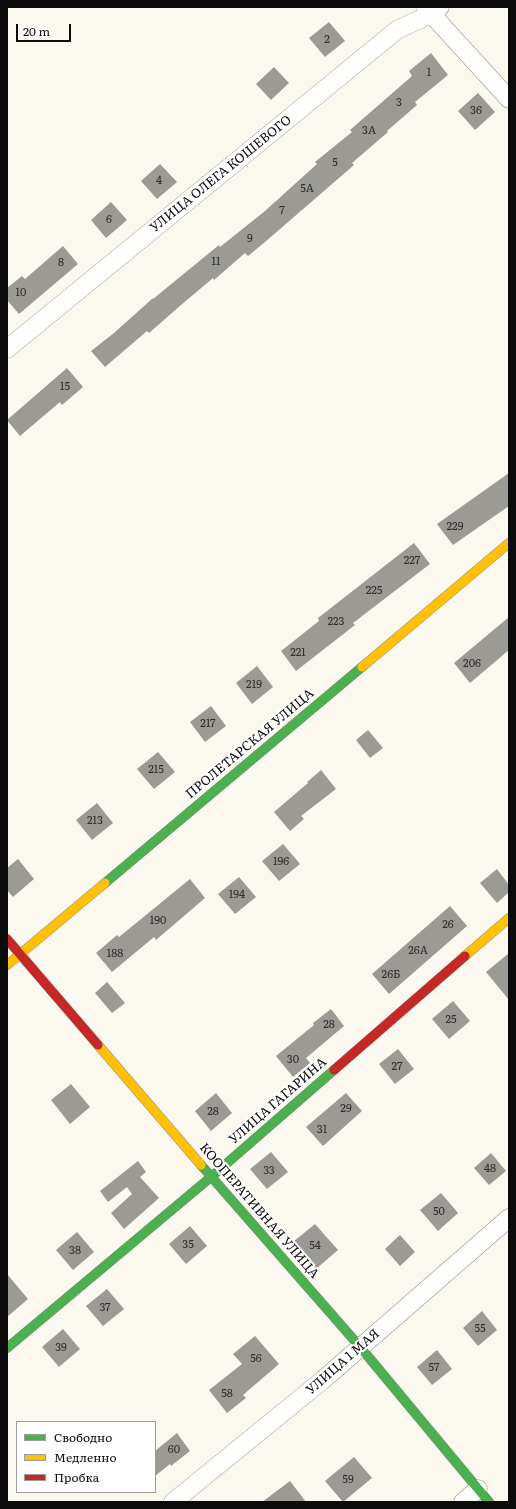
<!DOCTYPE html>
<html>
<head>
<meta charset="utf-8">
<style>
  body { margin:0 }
  #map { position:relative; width:516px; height:1509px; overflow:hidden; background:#faf8ef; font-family:Literata,serif }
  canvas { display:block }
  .frame { position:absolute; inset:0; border:8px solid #0b0b0b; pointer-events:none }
  .legend { position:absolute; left:16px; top:1421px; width:140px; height:72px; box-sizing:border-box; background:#fff; border:1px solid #9d9d9d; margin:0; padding:5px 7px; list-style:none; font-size:12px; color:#0b0b0b }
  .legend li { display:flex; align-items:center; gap:8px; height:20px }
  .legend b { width:20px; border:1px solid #9d9d9d }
  .scale { position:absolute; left:16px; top:24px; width:55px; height:18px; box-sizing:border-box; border:2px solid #0b0b0b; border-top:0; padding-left:5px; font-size:12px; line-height:14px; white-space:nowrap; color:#0b0b0b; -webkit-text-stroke:3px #fff; paint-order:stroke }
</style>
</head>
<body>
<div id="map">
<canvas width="516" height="1509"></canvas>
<div class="frame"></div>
<ul class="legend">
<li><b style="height:5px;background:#4caf50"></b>Свободно</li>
<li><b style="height:5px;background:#ffc107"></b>Медленно</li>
<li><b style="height:5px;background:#c62828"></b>Пробка</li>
</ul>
<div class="scale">20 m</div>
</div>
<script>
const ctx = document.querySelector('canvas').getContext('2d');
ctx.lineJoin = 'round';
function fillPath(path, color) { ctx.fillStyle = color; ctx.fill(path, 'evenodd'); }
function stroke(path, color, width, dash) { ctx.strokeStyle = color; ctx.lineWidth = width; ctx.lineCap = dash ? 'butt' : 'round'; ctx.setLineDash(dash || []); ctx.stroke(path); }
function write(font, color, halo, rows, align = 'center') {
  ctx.font = font + ' Literata,serif'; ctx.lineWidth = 4; ctx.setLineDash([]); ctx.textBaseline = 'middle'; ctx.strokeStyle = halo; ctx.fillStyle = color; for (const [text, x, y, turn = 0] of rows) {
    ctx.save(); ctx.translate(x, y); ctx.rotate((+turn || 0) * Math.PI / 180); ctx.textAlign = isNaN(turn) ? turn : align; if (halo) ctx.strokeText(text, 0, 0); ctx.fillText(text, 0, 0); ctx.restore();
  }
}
const building = new Path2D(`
  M329,22L345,41L325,57L309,38Z
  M431,53L448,75L415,102L417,105L387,131L388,132L352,163L354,165L265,242L248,256L245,253L214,280L213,278L181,305L149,333L147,331L105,367L91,351L114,333L153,298V299L219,245L220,247L265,211L317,164L315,162L352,132L350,130L412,76L409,71Z
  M274,67L289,83L271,100L256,84Z
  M478,93L495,112L475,130L458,111Z
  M160,164L177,182L157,199L141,181Z
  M111,202L127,220L106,238L91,220Z
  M63,246L78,264L19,314L7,300V288L22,276L25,279Z
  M67,368L83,387L62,405L60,402L20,436L7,420Z
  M509,473V506L453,545L437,524Z
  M414,543L430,564L353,623L355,625L296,671L281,651L319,621L318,618Z
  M509,617V650L470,683L454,663Z
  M257,666L273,687L252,704L236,683Z
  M211,706L226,726L205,742L190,722Z
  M368,730L383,748L370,758L356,740Z
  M158,752L175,772L154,789L137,769Z
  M321,770L336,789L301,816L304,819L290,831L274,812L308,783L307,782Z
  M97,803L113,823L92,840L76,820Z
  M283,844L300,864L279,881L262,861Z
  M18,859L34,879L13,897L7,890V868Z
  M497,869L509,885V892L497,903L480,883Z
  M239,877L256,897L235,914L218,894Z
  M190,879L205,898L156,940L154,937L112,972L96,953L117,935L119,937Z
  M450,906L467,926L389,994L372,974Z
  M509,953V1000L486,972Z
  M107,982L125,1003L112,1013L95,993Z
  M453,1001L470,1021L449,1039L432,1019Z
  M331,1009L344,1026L306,1058L310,1063L293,1077L276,1056L314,1025L313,1023Z
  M398,1049L414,1069L395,1084L379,1064Z
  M71,1084L90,1107L70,1124L51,1100Z
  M216,1093L232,1113L211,1131L195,1111Z
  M346,1093L362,1111L323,1146L306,1127Z
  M271,1152L288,1172L267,1189L250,1169Z
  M491,1153L506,1171L489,1185L474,1168Z
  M138,1161L146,1172L140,1177L159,1198L124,1229L111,1213L132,1194L127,1187L108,1202L100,1191Z
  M441,1193L458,1213L438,1231L420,1210Z
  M315,1224L338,1250L316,1269L293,1242Z
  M190,1226L207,1246L186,1264L169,1244Z
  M77,1232L94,1252L73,1270L56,1250Z
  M400,1235L415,1252L400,1266L385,1249Z
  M7,1274L28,1299L7,1317Z
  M107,1289L124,1309L103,1326L86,1306Z
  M482,1311L497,1330L478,1346L463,1328Z
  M63,1329L80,1349L59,1367L42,1347Z
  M255,1336L279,1364L243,1395L246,1398L227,1413L209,1390L242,1364L233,1354Z
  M437,1350L452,1369L432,1385L417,1367Z
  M177,1433L190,1451L171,1466L170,1464L155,1476V1451Z
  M354,1457L372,1478L343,1502L325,1481Z
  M290,1481L306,1502H262Z`);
const street = new Path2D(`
  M425,7L509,99
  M7,349L397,30L431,14L440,7
  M173,1502L324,1379L509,1218
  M463,1502L478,1489`);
const fast = new Path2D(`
  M105,883L362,667
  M201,1165L361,1348L489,1502
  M7,1348L211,1177L334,1070`);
const slow = new Path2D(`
  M362,667L509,543
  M465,956L509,918
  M7,965L105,883
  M98,1045L201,1165`);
const jam = new Path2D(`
  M7,939L98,1045
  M334,1070L465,956`);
const numberNames = [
  ["2",327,40],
  ["1",429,73],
  ["3",399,103],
  ["36",476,111],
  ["3А",369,131],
  ["5",335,163],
  ["4",159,181],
  ["5А",307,189],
  ["7",282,211],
  ["6",109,220],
  ["9",250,239],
  ["11",216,262],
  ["8",61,263],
  ["10",21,293],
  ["15",65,387],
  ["229",455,527],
  ["227",412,561],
  ["225",374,591],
  ["223",336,622],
  ["221",298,653],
  ["206",472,664],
  ["219",254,685],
  ["217",208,724],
  ["215",156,770],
  ["213",95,821],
  ["196",281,862],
  ["194",237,895],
  ["190",158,921],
  ["26",448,925],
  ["26А",418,951],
  ["188",115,954],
  ["26Б",391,975],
  ["25",451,1020],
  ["28",329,1025],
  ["30",293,1060],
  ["27",397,1067],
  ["29",346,1109],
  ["28",213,1112],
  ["31",322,1130],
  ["48",490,1169],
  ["33",269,1171],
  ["50",439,1212],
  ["35",188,1245],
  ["54",315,1246],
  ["38",75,1251],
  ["37",105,1308],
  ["55",480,1329],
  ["39",61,1348],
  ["56",256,1359],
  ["57",434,1368],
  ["58",227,1394],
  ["60",174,1450],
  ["59",348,1480]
];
const streetNames = [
  ["УЛИЦА ОЛЕГА КОШЕВОГО",221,174,-39],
  ["ПРОЛЕТАРСКАЯ УЛИЦА",250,744,-40],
  ["УЛИЦА ГАГАРИНА",278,1101,-41],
  ["КООПЕРАТИВНАЯ УЛИЦА",259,1211,49],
  ["УЛИЦА 1 МАЯ",343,1362,-41]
];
fillPath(building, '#9c9a95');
stroke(street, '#93928e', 19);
stroke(fast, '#898884', 10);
stroke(slow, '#898884', 10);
stroke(jam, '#898884', 10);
stroke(street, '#fefefd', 18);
stroke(fast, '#4caf50', 9);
stroke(slow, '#ffc107', 9);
stroke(jam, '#c62828', 9);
write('11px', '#2f2f2e', null, numberNames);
write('13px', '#0b0b0b', '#fff', streetNames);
</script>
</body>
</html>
